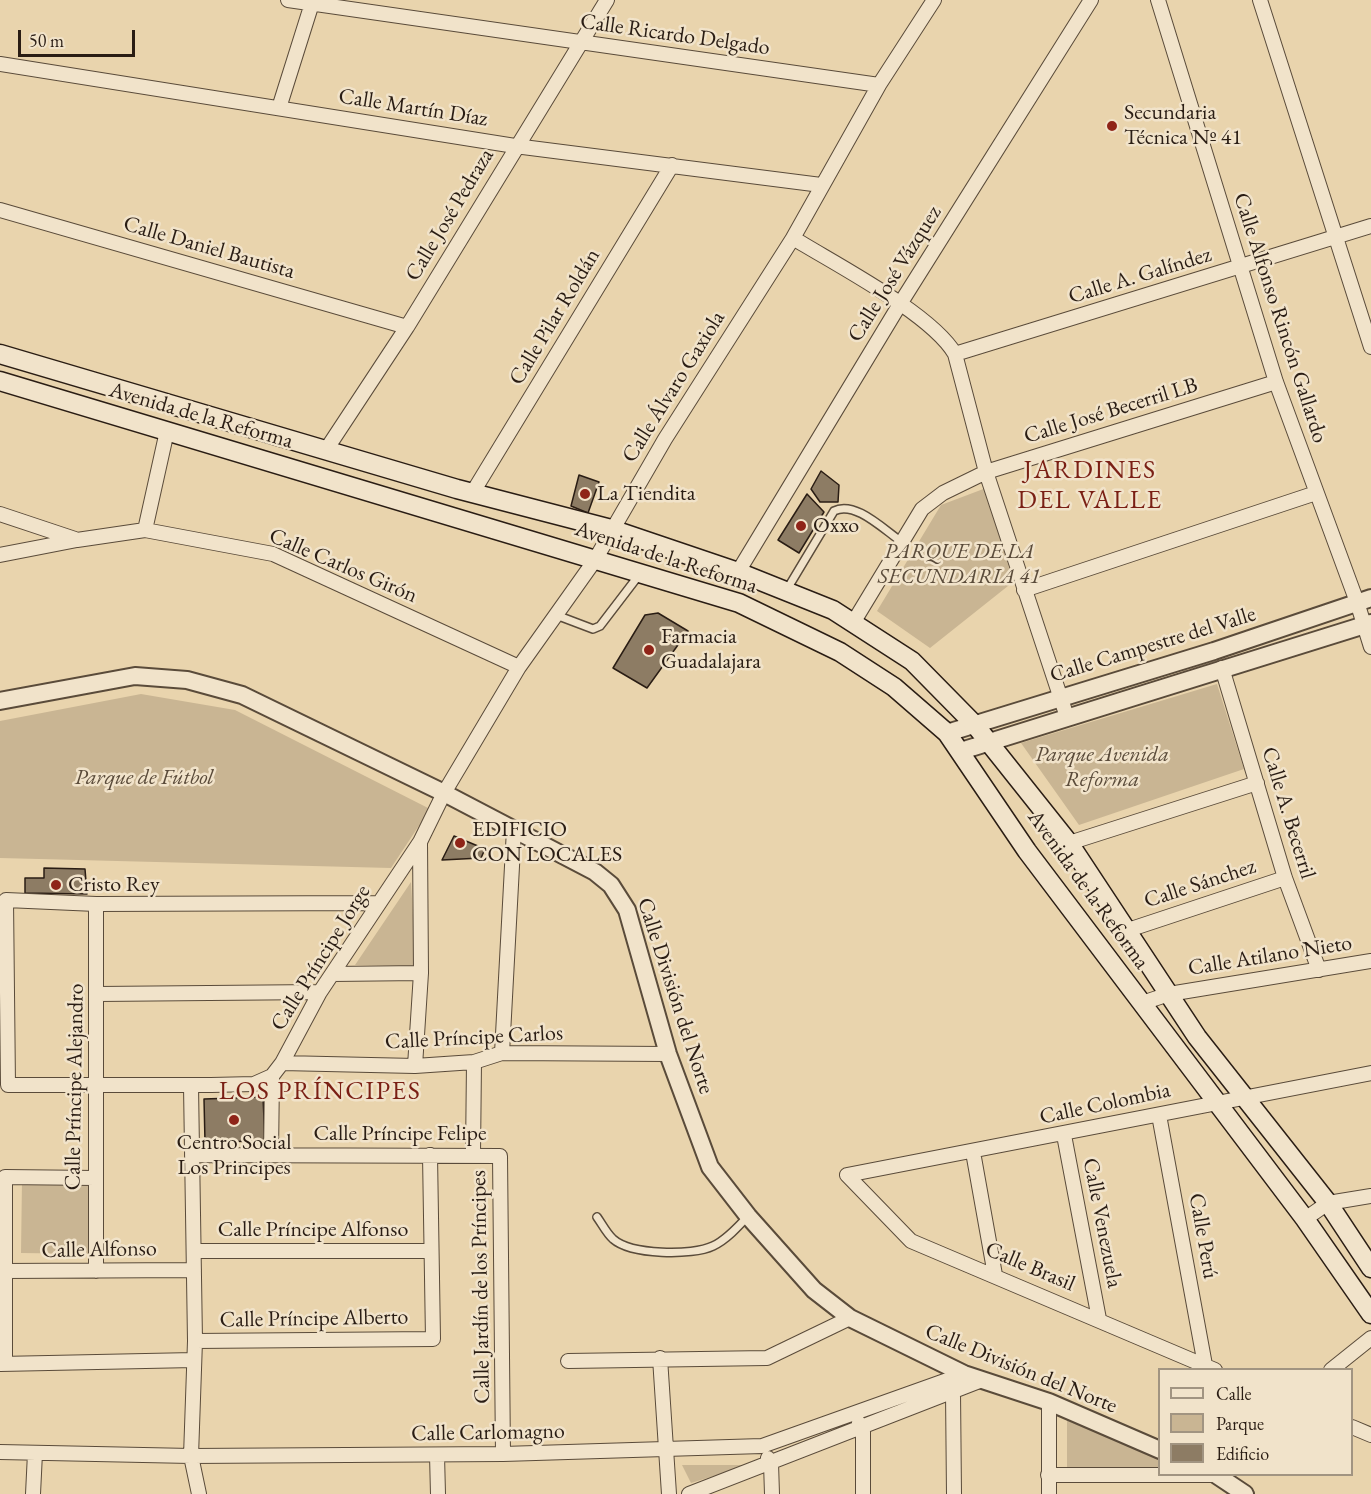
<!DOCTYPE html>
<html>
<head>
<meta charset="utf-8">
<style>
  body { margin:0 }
  #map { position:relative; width:1371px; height:1494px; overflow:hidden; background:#e9d4ad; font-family:"EB Garamond",serif }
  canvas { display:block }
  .legend { position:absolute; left:1158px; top:1368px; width:195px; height:108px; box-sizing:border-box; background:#f1e3ca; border:2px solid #a19481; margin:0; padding:8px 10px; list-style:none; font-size:18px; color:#2a1d14 }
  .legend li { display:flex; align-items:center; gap:12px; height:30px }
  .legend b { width:30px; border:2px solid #a19481 }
  .scale { position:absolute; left:18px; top:30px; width:117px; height:27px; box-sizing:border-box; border:3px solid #2a1d14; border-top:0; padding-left:8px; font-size:18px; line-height:21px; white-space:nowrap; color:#2a1d14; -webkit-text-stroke:4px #f1e3ca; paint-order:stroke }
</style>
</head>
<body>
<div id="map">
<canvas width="1371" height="1494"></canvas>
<ul class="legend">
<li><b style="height:8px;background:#f1e3ca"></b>Calle</li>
<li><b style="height:16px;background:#c9b593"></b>Parque</li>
<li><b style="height:16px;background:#8d7c64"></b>Edificio</li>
</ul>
<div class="scale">50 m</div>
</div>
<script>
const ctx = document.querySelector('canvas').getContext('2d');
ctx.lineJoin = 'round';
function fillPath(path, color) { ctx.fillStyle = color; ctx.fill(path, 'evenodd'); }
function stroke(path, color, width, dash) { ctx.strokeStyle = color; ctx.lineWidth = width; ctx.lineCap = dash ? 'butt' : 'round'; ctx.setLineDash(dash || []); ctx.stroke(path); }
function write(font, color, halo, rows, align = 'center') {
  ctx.font = font + ' "EB Garamond",serif'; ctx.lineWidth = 5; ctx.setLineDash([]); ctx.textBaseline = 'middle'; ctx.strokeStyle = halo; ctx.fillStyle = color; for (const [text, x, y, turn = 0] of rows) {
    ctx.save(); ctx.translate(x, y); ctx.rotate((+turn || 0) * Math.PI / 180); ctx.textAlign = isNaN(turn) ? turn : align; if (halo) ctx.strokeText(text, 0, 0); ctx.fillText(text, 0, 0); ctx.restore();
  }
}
const green = new Path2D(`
  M986,488L1013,582L930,648L877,611L941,505Z
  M1217,684L1244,769L1079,825L1021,743Z
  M141,694L235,710L430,809L391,868L0,858V721Z
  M411,882L416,966L355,965Z
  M22,1180L92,1181V1254L21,1253Z
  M1067,1418L1159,1457V1471L1067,1469Z
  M682,1465H750L691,1483Z`);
const building = new Path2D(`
  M821,471L839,485L838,502H820L811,489Z
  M579,475L599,482L588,513L571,506Z
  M807,494L824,512L799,553L778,540Z
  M658,613L688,631L647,688L613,668L645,615Z
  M454,836L485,849L481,858L442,860Z
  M44,868L85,869L87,894L25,893V878H44Z
  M263,1097L265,1141L205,1142L204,1099Z`);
const service = new Path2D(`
  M786,591L834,511C855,500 884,530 902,542
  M556,615L593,629L600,626L639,575
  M597,1217C602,1224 607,1234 613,1239C631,1255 692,1256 713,1246C726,1240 738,1227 748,1216`);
const minor = new Path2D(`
  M288,0L879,85
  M1158,0L1276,382L1357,602L1371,647
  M1260,0L1371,347
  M0,64L515,146L821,185
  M279,108L313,0
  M0,210L407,327
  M793,238C835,264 932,314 955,354L986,472L1067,717
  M955,354L1371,226
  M326,450L407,327L607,0
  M473,492L672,165
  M0,514L75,539
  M145,530L167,431
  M0,555L77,540L145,530L273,554L519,667
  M738,572L900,304L1091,0
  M1024,590L1316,493
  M853,623L922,509L943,493L986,472L1276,382
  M1222,668L1285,878L1319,970
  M1069,843L1257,783
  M1128,930L1285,878
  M332,974L421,973
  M98,994L320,992
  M1142,1003L1169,994L1371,961
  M502,1053L514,829
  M282,1063L415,1066L474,1062L502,1053L668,1054
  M415,1066L421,973L420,842
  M272,1076L254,1084L211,1085H8L6,900L96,904L379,903
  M191,1086L195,1341L191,1456L199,1494
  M1159,1115L1205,1365
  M1064,1135L1099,1319
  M973,1152L995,1275
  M473,1154L474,1062
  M192,1155L500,1156L503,1454
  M271,1155L272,1076L282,1063L320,992L420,842L444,793L519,667L595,560L665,439L793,238L879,85L934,0
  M847,1175L1371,1073
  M847,1175L911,1241L1215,1370
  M1305,1219L1328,1203L1371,1196
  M194,1251H431
  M4,1271L194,1270
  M96,1271V904
  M195,1341L433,1339L430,1155
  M660,1358L669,1494
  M568,1361L767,1358L850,1318
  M0,1364L194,1360
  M5,1364V1177L95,1178
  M1331,1370L1371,1338
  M953,1392L954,1494
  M859,1423L863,1428V1494
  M1352,1427L1371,1435
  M0,1452L191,1456L503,1454L762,1446L964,1374
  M437,1455L438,1494
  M768,1458L771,1463L772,1494
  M1048,1475H1217
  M33,1494L35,1453
  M689,1494L982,1380
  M1049,1494V1402`);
const tertiary = new Path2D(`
  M0,701L135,676L187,680L242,695L444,793L595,872L611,885L627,910L668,1054L710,1167L748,1216L814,1290L850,1318L964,1374L1049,1402L1160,1450
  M947,733L1214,651L1371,598
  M961,751L1371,623
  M1215,1474L1245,1494`);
const secondary = new Path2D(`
  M0,354L457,489L611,529L738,572L833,610L912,661L975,725L1069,843L1197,1037L1328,1203L1371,1268
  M0,381L739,603L840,652L894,687L947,733L1027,851L1305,1219L1371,1314`);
const markers = [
  [1112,126,6,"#8f2418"],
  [585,494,6,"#8f2418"],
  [801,526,6,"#8f2418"],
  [649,650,6,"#8f2418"],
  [460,843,6,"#8f2418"],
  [56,885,6,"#8f2418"],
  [234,1120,6,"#8f2418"]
];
const streetNames = [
  ["Calle Ricardo Delgado",675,35,8],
  ["Calle Martín Díaz",413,108,9],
  ["Calle José Pedraza",450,215,-59],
  ["Calle Daniel Bautista",209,248,16],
  ["Calle José Vázquez",895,274,-58],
  ["Calle A. Galíndez",1140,276,-17],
  ["Calle Pilar Roldán",555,317,-59],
  ["Calle Alfonso Rincón Gallardo",1280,318,72],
  ["Calle Álvaro Gaxiola",674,387,-58],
  ["Calle José Becerril LB",1111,411,-17],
  ["Avenida de la Reforma",201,416,16],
  ["Avenida de la Reforma",666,558,18],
  ["Calle Carlos Girón",343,566,23],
  ["Calle Campestre del Valle",1153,645,-17],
  ["Calle A. Becerril",1288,813,73],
  ["Calle Sánchez",1200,884,-18],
  ["Avenida de la Reforma",1088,890,54],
  ["Calle Atilano Nieto",1270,956,-9],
  ["Calle Príncipe Jorge",321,958,-58],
  ["Calle División del Norte",675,996,72],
  ["Calle Príncipe Carlos",474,1038,-3],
  ["Calle Príncipe Alejandro",75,1087,-89],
  ["Calle Colombia",1105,1104,-12],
  ["Calle Príncipe Felipe",400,1134],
  ["Calle Venezuela",1102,1223,79],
  ["Calle Príncipe Alfonso",313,1230],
  ["Calle Perú",1203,1236,80],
  ["Calle Alfonso",99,1250,-1],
  ["Calle Brasil",1030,1267,23],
  ["Calle Jardín de los Príncipes",481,1287,-91],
  ["Calle Príncipe Alberto",314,1319,-1],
  ["Calle División del Norte",1021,1369,22],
  ["Calle Carlomagno",488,1433,-1]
];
const poiNames = [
  ["Secundaria",1124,113],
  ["Técnica Nº 41",1124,138],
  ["La Tiendita",597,494],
  ["Oxxo",813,526],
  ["Farmacia",661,637],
  ["Guadalajara",661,662],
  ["EDIFICIO",472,830],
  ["CON LOCALES",472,855],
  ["Cristo Rey",68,885],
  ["Centro Social",234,1143,"center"],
  ["Los Principes",234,1168,"center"]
];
const parkNames = [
  ["PARQUE DE LA",959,552],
  ["SECUNDARIA 41",959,577],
  ["Parque Avenida",1102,755],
  ["Reforma",1102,780],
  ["Parque de Fútbol",144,778]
];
const quarterNames = [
  ["JARDINES",1090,471],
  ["DEL VALLE",1090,501],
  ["LOS PRÍNCIPES",320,1092]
];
fillPath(green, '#c9b593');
fillPath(building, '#8d7c64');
stroke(building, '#2a1d14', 1.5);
stroke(service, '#5a4b3a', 10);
stroke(minor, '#5a4b3a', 16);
stroke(tertiary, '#5a4b3a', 20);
stroke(secondary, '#2a1d14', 21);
stroke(service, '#f1e3ca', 7);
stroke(minor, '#f1e3ca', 14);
stroke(tertiary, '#f1e3ca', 16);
stroke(secondary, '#f1e3ca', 18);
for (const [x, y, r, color] of markers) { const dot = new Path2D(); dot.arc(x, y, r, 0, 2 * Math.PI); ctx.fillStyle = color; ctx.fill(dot); stroke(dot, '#f1e3ca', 2); }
write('22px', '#2a1d14', '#f1e3ca', streetNames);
write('22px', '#2a1d14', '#f1e3ca', poiNames, 'left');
write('italic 22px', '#5a4b3a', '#f1e3ca', parkNames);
ctx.letterSpacing = '1.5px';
write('26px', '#7a1f14', '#f1e3ca', quarterNames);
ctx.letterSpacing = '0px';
</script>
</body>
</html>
